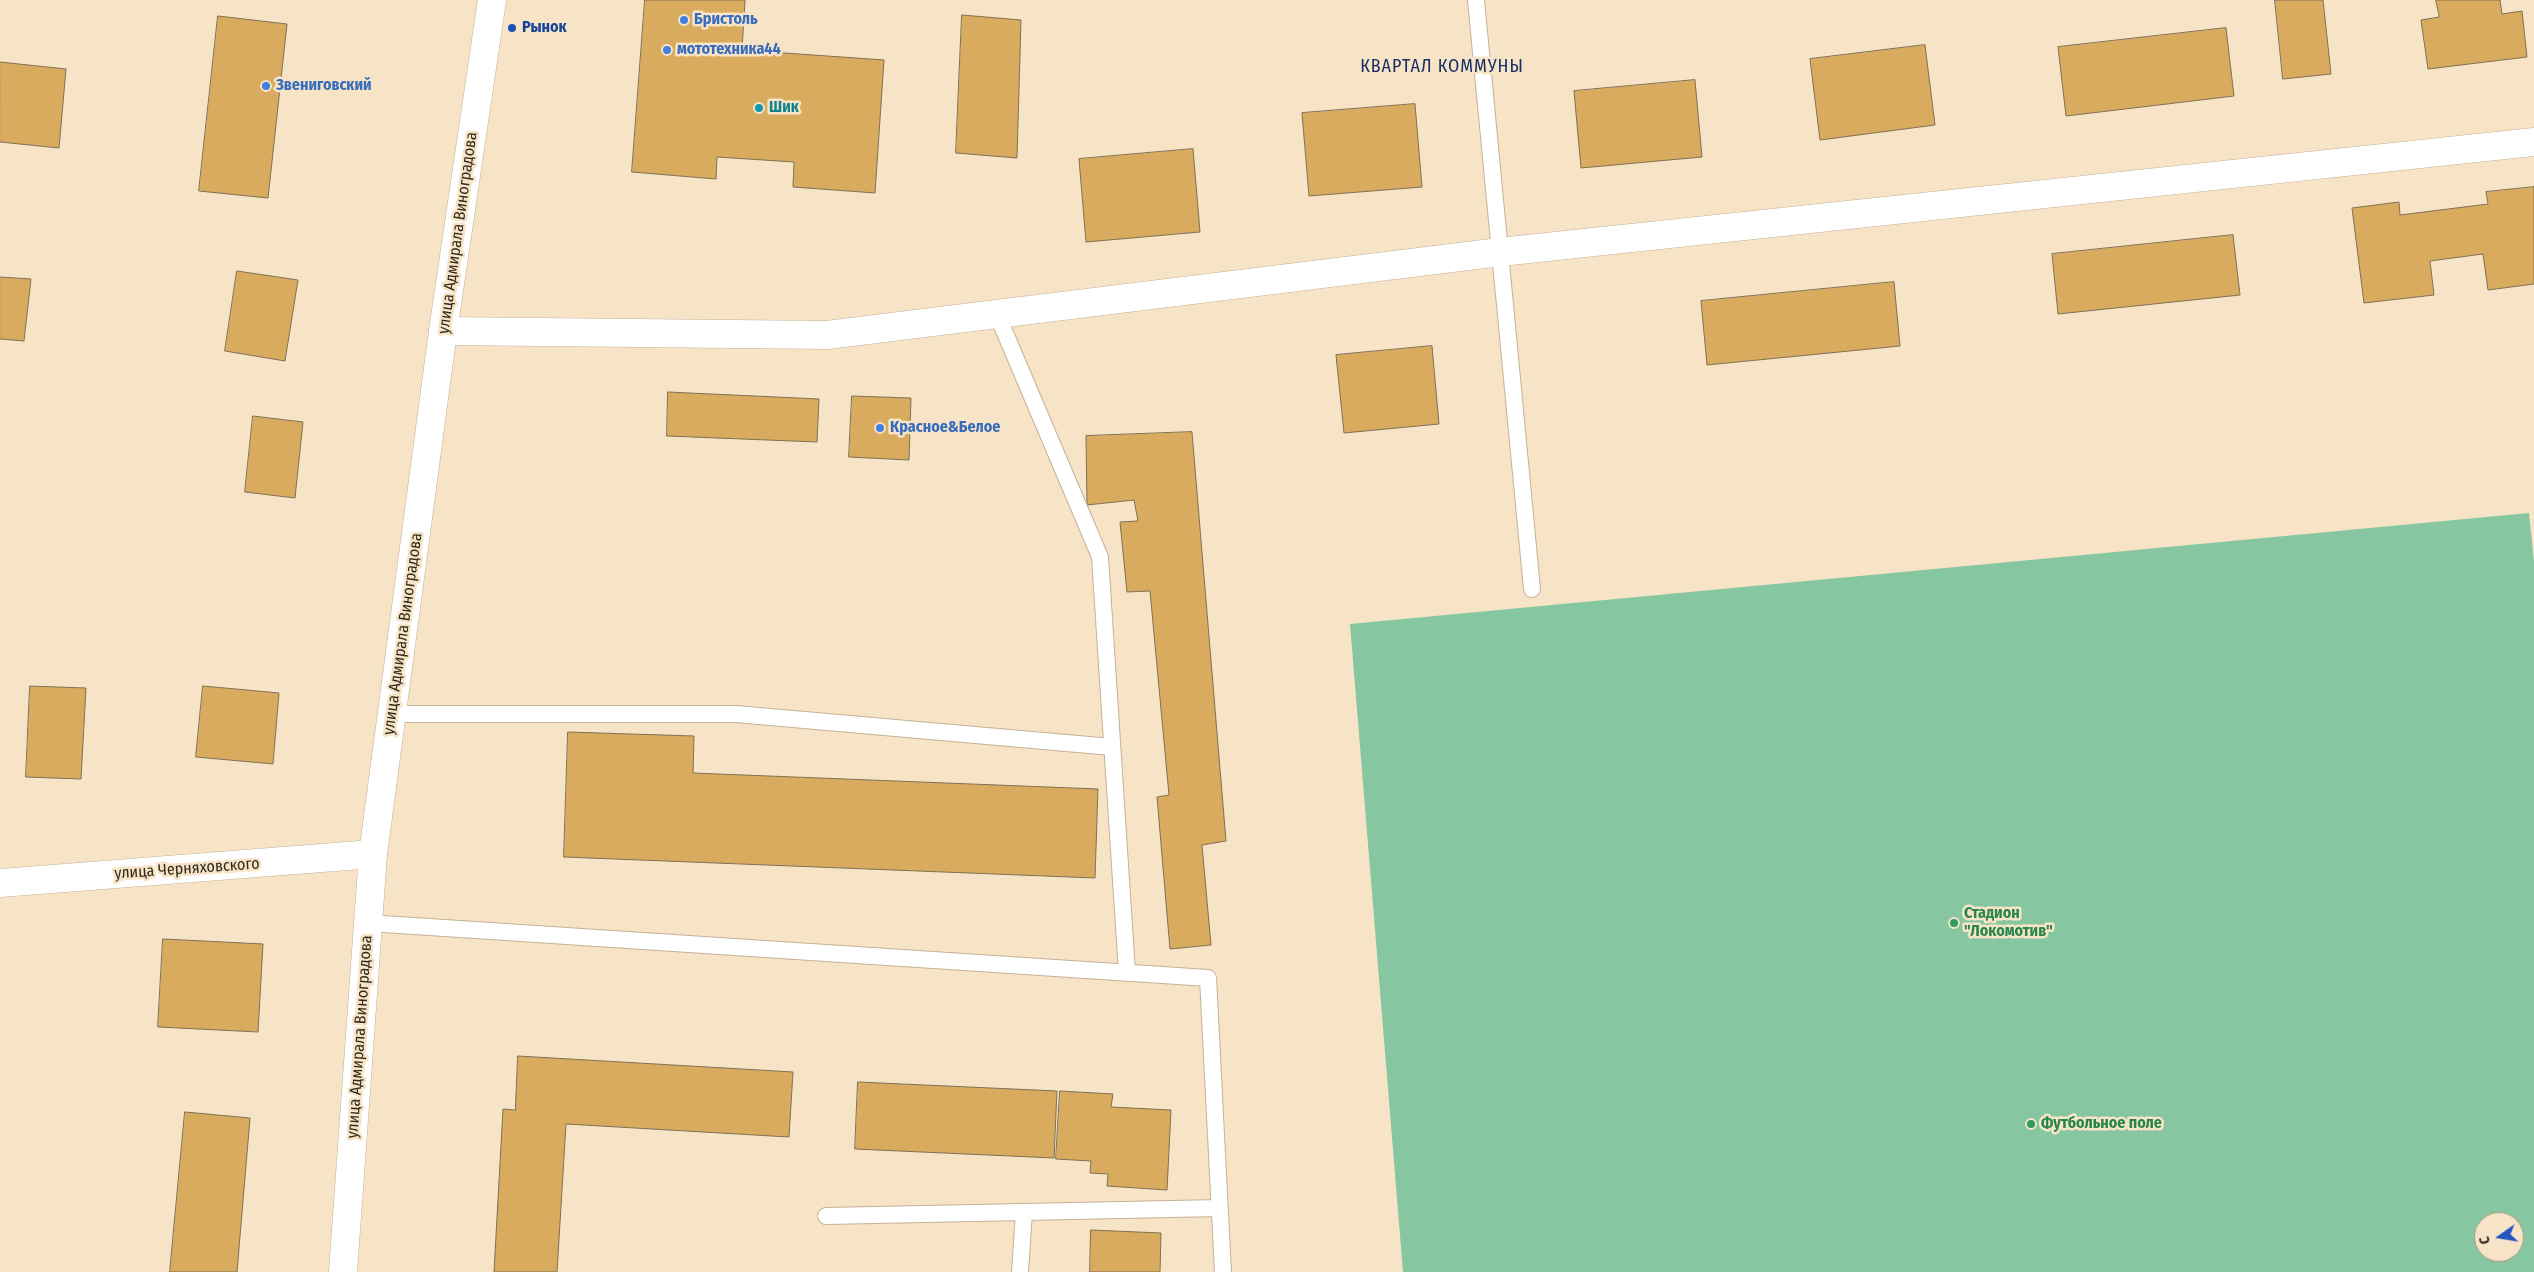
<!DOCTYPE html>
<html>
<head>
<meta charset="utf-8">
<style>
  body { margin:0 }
  #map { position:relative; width:2534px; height:1272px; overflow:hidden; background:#f7e4c6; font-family:"Fira Sans Condensed",sans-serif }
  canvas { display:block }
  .north { position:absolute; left:2474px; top:1212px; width:50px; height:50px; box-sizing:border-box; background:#f7e4c6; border:1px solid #a79982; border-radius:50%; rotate:257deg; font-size:14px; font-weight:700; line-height:20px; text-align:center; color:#30291d }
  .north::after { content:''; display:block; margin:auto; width:18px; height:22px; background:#2554c2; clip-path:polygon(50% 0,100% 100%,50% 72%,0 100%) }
</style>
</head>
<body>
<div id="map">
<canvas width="2534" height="1272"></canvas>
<div class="north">С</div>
</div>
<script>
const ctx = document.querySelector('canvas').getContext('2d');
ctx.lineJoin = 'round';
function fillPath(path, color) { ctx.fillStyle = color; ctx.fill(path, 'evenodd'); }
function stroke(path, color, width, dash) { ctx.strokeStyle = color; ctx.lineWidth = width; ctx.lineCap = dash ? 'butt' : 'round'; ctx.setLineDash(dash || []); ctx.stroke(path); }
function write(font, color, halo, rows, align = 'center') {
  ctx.font = font + ' "Fira Sans Condensed",sans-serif'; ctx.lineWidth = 5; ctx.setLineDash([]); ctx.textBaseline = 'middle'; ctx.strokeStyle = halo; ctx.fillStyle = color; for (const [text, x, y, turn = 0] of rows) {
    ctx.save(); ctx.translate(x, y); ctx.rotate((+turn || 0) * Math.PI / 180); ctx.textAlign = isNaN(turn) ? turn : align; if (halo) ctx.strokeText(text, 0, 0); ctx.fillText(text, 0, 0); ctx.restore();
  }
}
const green = new Path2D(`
  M2529,513L2534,562V1272H1403L1350,624ZM2484,1222H2514V1252H2484Z`);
const building = new Path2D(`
  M645,0H745L742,50L884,60L875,193L793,187L794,162L717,157L716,179L632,172Z
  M2275,0H2323L2331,74L2283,79Z
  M2436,0H2500L2502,14L2522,11L2527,57L2428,69L2421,20L2439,17Z
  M962,15L1021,20L1017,158L956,153Z
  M218,16L287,24L268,198L199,191Z
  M2226,28L2234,96L2066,116L2058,47Z
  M1925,45L1935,125L1820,140L1810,59Z
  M0,62L66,69L59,148L0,142Z
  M1695,80L1702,157L1581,168L1574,91Z
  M1415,104L1422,187L1309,196L1302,113Z
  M1193,149L1200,232L1086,242L1079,159Z
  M2534,187V284L2488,290L2483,254L2430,261L2434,295L2364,303L2352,208L2399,202L2400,215L2488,204L2486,192Z
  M2233,235L2240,295L2058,314L2052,254Z
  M237,271L298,280L285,361L225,351Z
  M0,277L31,279L24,341L0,339Z
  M1894,282L1900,346L1707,365L1701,301Z
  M1432,346L1439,424L1344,433L1336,355Z
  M668,392L819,399L817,442L667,436Z
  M852,396L911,398L909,460L849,457Z
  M253,416L303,422L295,498L245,492Z
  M1192,432L1226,841L1202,845L1211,945L1170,949L1157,797L1169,795L1150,591L1127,592L1120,522L1138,521L1134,500L1087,505L1086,436Z
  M30,686L86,688L81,779L26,777Z
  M203,686L279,693L273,764L196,757Z
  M568,732L694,736L693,773L1098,789L1095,878L564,857Z
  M163,939L263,944L258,1032L158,1027Z
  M518,1056L793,1072L789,1137L566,1124L557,1272H494L503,1109L515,1110Z
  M858,1082L1057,1091L1054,1158L855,1149Z
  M1060,1091L1113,1094L1111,1107L1171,1110L1167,1190L1107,1186L1108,1174L1090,1173L1091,1161L1056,1159Z
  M185,1112L250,1118L237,1272H170Z
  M1091,1230L1161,1233L1160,1272H1090Z`);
const service = new Path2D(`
  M1476,0L1532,589
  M997,314L1100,557L1127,973
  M392,714H736L1112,747
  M368,923L1208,978L1223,1272
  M826,1216L1220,1208
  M1020,1272L1024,1212`);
const minor = new Path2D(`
  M443,331L827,335L1500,252L2534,142
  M0,883L373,854`);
const tertiary = new Path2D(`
  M343,1272L373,854L443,331L492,0`);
const markers = [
  [684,20,5,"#3f7fe0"],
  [512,28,5,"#1a4fb4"],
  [667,50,5,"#3f7fe0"],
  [266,86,5,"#3f7fe0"],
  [759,108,5,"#0f9aa8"],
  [880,428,5,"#3f7fe0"],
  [1954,923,5,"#2e9e5b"],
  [2031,1124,5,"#2e9e5b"]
];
const shopNames = [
  ["Бристоль",694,20],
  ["мототехника44",677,50],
  ["Звениговский",276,86],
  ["Красное&Белое",890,428]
];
const transitNames = [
  ["Рынок",522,28]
];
const cultureNames = [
  ["Шик",769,108]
];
const streetNames = [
  ["улица Адмирала Виноградова",458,233,-82],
  ["улица Адмирала Виноградова",403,634,-82],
  ["улица Черняховского",187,869,-4],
  ["улица Адмирала Виноградова",360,1037,-86]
];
const leisureNames = [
  ["Стадион",1964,914],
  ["\"Локомотив\"",1964,932],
  ["Футбольное поле",2041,1124]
];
const neighbourhoodNames = [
  ["КВАРТАЛ КОММУНЫ",1442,67]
];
fillPath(green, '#86c6a1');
fillPath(building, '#d8ab5e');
stroke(building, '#807055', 1);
stroke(service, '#c4b296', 18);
stroke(minor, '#c4b296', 29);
stroke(tertiary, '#c4b296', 29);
stroke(service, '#fff', 16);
stroke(minor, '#fff', 28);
stroke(tertiary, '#fff', 28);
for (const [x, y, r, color] of markers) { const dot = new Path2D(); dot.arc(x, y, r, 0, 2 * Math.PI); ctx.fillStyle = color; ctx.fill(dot); stroke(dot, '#f7e4c6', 2); }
write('bold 16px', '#366cbe', '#f7e4c6', shopNames, 'left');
write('bold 16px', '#164399', '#f7e4c6', transitNames, 'left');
write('bold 16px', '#0d838f', '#f7e4c6', cultureNames, 'left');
write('16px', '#30291d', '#f7e4c6', streetNames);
write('bold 16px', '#27864d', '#f7e4c6', leisureNames, 'left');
ctx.letterSpacing = '1px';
write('18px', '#172f65', '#f7e4c6', neighbourhoodNames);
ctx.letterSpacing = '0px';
</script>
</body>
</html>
